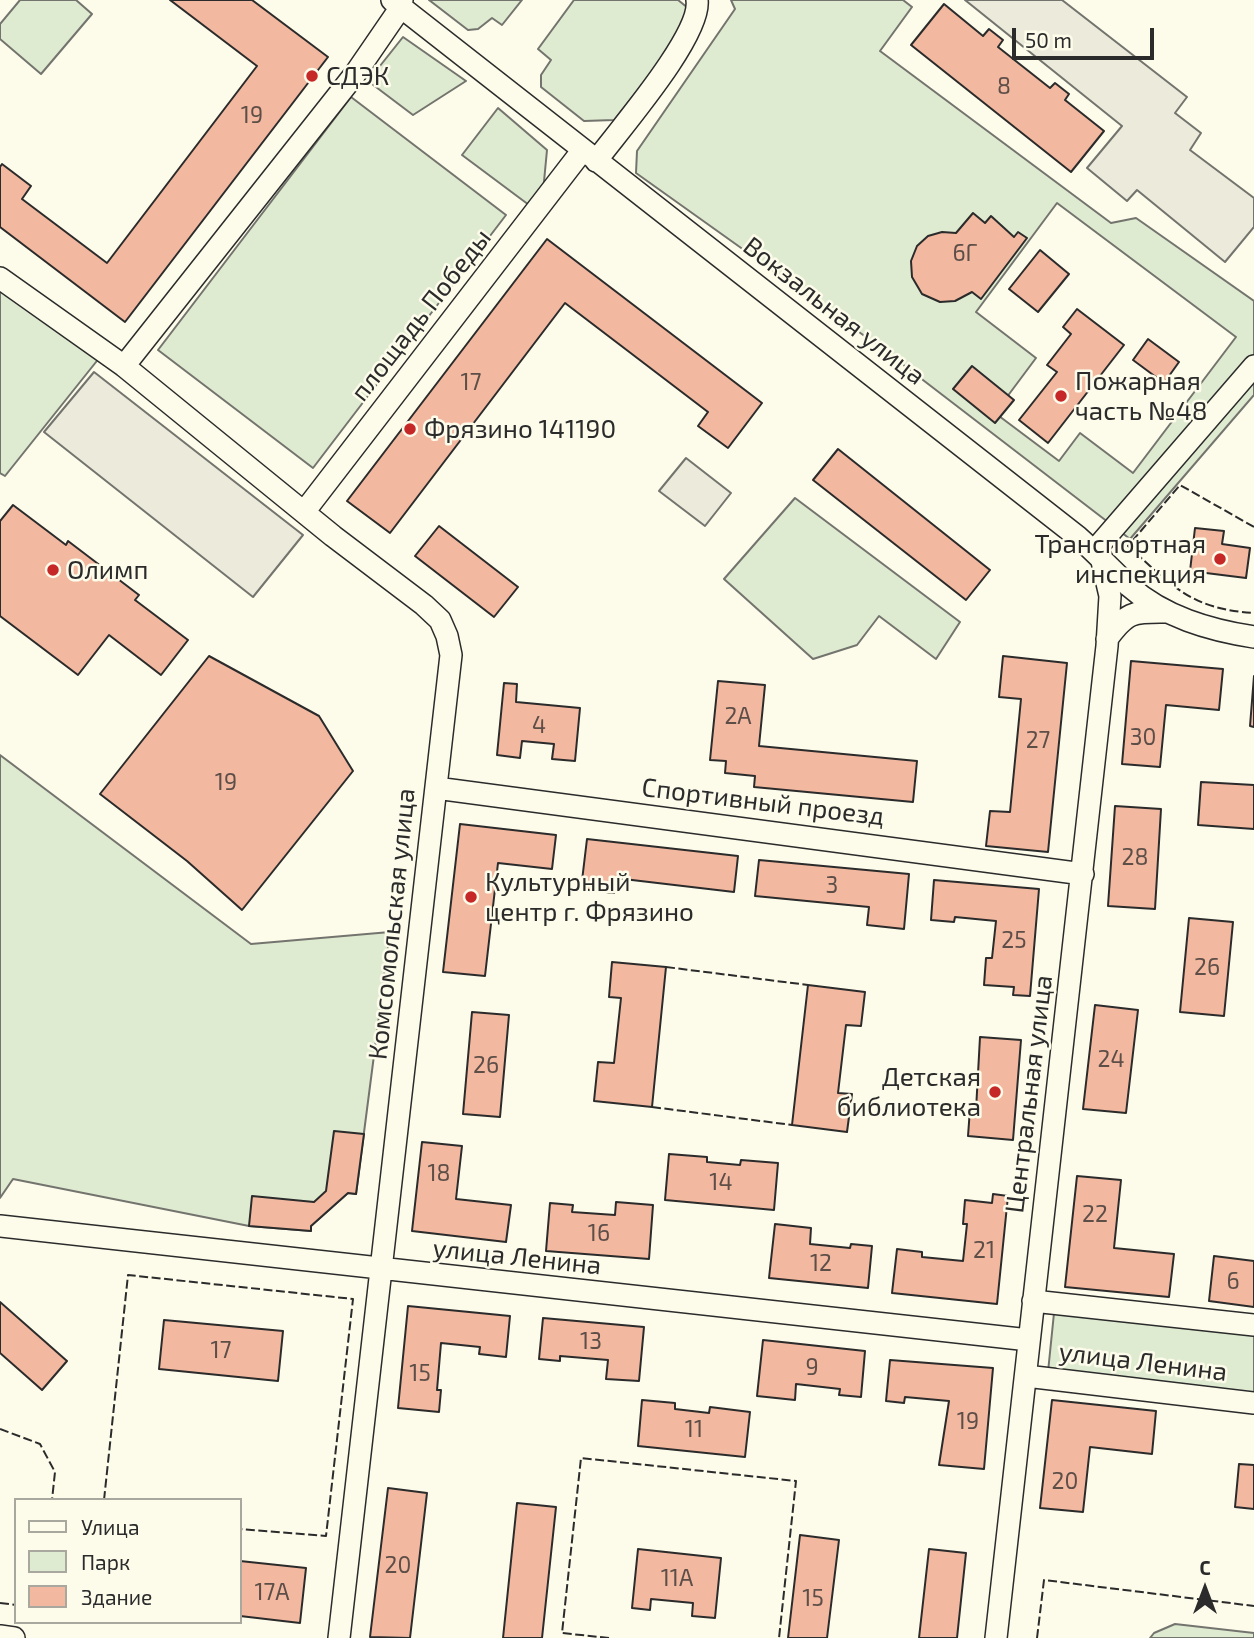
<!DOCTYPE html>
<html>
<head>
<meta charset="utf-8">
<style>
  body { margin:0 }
  #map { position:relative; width:1254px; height:1638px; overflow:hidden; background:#fdfbea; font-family:"Exo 2",sans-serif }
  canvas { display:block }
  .legend { position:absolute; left:14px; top:1498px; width:228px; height:126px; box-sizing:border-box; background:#fdfbea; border:2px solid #a9a89e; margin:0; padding:9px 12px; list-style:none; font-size:21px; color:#2b2b2b }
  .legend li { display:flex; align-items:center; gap:14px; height:35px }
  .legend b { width:35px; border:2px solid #a9a89e }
  .north { position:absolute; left:1170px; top:1554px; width:70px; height:70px; -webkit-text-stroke:5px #fdfbea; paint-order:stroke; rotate:0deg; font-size:19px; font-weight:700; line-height:28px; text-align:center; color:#2b2b2b }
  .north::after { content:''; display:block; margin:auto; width:24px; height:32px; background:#2b2b2b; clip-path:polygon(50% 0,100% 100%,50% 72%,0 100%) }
  .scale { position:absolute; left:1012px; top:28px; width:142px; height:32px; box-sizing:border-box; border:4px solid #2b2b2b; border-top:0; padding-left:9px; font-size:21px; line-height:24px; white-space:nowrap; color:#2b2b2b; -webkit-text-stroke:5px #fdfbea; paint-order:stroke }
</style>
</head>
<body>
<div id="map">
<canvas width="1254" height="1638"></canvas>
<ul class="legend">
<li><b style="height:9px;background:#fdfbea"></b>Улица</li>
<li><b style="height:19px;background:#deebd1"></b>Парк</li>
<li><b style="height:19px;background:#f2b8a0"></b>Здание</li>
</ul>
<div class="north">С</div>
<div class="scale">50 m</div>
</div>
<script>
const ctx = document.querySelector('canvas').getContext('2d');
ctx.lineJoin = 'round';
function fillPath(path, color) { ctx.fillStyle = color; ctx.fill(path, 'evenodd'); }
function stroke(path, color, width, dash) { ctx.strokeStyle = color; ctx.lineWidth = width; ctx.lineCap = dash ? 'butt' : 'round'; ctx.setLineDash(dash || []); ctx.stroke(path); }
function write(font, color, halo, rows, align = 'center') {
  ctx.font = font + ' "Exo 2",sans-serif'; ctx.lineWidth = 5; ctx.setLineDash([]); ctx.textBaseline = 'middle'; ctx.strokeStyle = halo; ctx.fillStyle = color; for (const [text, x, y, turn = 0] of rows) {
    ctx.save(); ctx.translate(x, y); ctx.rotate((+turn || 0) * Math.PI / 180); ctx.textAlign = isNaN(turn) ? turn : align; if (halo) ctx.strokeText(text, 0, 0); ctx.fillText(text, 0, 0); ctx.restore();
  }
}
const green = new Path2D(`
  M20,0H76L92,14L41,74L0,39V24Z
  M429,0H522L502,25L492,18L478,29L468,30Z
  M574,0H678L688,8L680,36L614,120L584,121L541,87V75L551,60L538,49Z
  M731,0H903L912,7L880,51L1111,223L1136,218L1254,301V395L1130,539L880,347L636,173L637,151L735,9ZM1057,203L1236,337L1133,473L1080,433L1059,461L995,413L1036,358L976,312Z
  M403,37L466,81L413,115L368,81Z
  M351,97L506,215L313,468L158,350Z
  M498,108L547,150L543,192L529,205L462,155Z
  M0,288L104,352L5,476L0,473Z
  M795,498L960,622L936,659L879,616L857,645L813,659L724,579Z
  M0,755L251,944L390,932L356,1194L348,1193L311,1226V1231L249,1226L13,1179L0,1198Z
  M1054,1313L1254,1335V1395L1048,1372Z
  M1175,1624L1254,1633V1638H1150L1154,1633Z`);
const parking = new Path2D(`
  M965,0H1062L1187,97L1175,113L1201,133L1190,150L1254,198V227L1225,262L1137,190L1127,201L1087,168L1122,126Z
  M94,372L303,535L253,597L44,432Z
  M686,458L731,493L705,526L659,491Z`);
const building = new Path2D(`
  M170,0H252L328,57L125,322L0,227V167L2,164L31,186L22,199L107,263L257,66Z
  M944,4L983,36L989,29L1003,40L998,47L1050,88L1055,83L1069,94L1065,100L1104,131L1071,172L911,45Z
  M973,213L985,223L991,216L1014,237L1018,232L1027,238L981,299L972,292L955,301L940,302L922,294L912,277L911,261L917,246L928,236L942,232L956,233Z
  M547,239L762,403L728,448L698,426L708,412L565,303L390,533L347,501Z
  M1040,250L1069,274L1038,312L1009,289Z
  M1077,309L1124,345L1048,443L1019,420L1057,372L1047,365L1071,334L1063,327Z
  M1148,339L1179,362L1164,383L1133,360Z
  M972,366L1014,400L995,423L953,389Z
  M838,449L990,570L966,600L813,480Z
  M13,505L66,545L68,541L139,595L135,600L188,640L161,675L109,635L78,675L0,616V521Z
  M439,526L518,587L494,617L415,556Z
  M1195,528L1224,531L1222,544L1250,548L1246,578L1190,571Z
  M209,656L319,716L353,771L242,910L187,861L100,794Z
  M1003,656L1067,663L1048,852L986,846L990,811L1010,812L1021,699L999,697Z
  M1131,661L1223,669L1219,710L1166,705L1160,767L1122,764Z
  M1254,676V727L1250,726Z
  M718,681L765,685L759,746L917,761L913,802L754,787L755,776L725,773L726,761L710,760Z
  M504,683L517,684L516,702L580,708L575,761L552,759L554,744L522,741L520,758L497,755Z
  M1201,782L1254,785V829L1198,825Z
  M1115,806L1161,809L1155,909L1108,906Z
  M460,824L556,835L552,869L498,863L485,976L443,972Z
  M587,839L738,856L734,892L615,878L614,893L581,889Z
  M759,860L909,874L904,929L867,925L869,907L755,896Z
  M934,880L1039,889L1030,996L1013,995L1014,987L984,985L986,958H992L996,921L955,917L954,922L931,920Z
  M1189,918L1233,922L1224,1016L1180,1012Z
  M612,962L666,967L652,1107L594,1101L598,1062L614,1063L621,998L609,997Z
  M808,985L865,992L861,1026L846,1025L838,1093L852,1094L847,1132L792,1125Z
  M1095,1005L1138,1010L1126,1113L1083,1109Z
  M472,1012L509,1015L500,1117L463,1114Z
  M980,1037L1021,1040L1013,1140L968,1136L970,1109L976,1110Z
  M334,1131L364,1134L356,1194L348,1193L311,1226V1231L249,1226L252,1196L314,1202L326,1191Z
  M422,1142L462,1146L456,1199L511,1205L506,1242L412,1231Z
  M669,1154L707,1157V1162L740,1165L741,1160L778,1163L774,1210L665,1200Z
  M1077,1176L1121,1180L1114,1248L1174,1254L1169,1297L1065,1287Z
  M993,1194L1008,1196L997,1304L892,1293L897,1249L922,1252V1257L963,1261L967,1224H963L965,1200L992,1203Z
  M616,1202L653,1205L649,1259L546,1251L550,1203L573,1205L572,1212L615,1215Z
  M775,1224L811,1228L810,1244L850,1248L851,1244L872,1246L868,1288L769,1278Z
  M1214,1256L1254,1261V1307L1209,1301Z
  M0,1302L67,1361L42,1390L0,1353Z
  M408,1306L510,1316L506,1357L479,1354L480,1347L441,1343L437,1390H441L439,1412L398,1408Z
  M543,1318L644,1327L639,1381L606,1379L608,1360L560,1356V1361L539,1359Z
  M164,1320L283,1331L278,1381L159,1369Z
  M763,1340L865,1351L861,1397L839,1395L840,1389L796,1384L795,1400L757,1396Z
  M890,1360L993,1368L984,1469L939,1465L949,1401L905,1397L904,1403L886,1401Z
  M642,1400L675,1403V1409L709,1413L710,1407L750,1412L745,1457L638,1446Z
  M1052,1400L1156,1411L1152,1454L1090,1447L1083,1512L1040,1508Z
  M1239,1464L1254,1465V1509L1235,1507Z
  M388,1488L427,1493L410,1638L370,1637Z
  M517,1503L556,1507L542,1638H503Z
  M800,1535L839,1540L827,1638H788Z
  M638,1549L721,1558L715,1618L692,1616L693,1603L651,1599L650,1610L632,1608Z
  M929,1549L966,1553L957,1638H919Z
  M240,1561L306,1568L300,1623L240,1616Z`);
const minor = new Path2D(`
  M392,0L1078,537C1096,553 1112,570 1129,586C1164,617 1209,630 1254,637
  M596,161C619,130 702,35 697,0
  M0,278L124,366L333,536L424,605L440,620L447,636L451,655L339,1638
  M124,366L355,74L401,7L402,0
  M304,512L582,151
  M1094,551L1254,366
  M1107,639C1128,610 1134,612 1168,612
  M436,788L1083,874
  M0,1226L1029,1340
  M1033,1301L1254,1325
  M1026,1376L1254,1403
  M0,1636L14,1638
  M996,1638L1107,646L1110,596L1101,557`);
const fence = new Path2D(`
  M1254,527L1180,485L1128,546C1173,586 1190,609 1254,613
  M666,967L808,985
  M652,1107L792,1125
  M0,1429L40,1444L55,1472L52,1500
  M104,1500L128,1275L353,1299L326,1536L240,1529
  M0,1603L16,1605
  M145,1622H164
  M609,1638L562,1633L581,1458L796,1481L779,1638
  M1037,1638L1044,1580L1254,1606`);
const markers = [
  [312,76,7,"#c62828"],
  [1061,396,7,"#c62828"],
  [410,429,7,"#c62828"],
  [1220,559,7,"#c62828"],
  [53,570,7,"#c62828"],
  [471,897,7,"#c62828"],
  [995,1092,7,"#c62828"]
];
const numberNames = [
  ["8",1004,86],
  ["19",252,115],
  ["6Г",965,253],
  ["17",471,382],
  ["2А",738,716],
  ["4",539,725],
  ["30",1143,737],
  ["27",1038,740],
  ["19",226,782],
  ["28",1135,857],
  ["3",832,885],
  ["25",1014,940],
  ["26",1207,967],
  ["24",1111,1059],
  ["26",486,1065],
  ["18",439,1173],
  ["14",721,1182],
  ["22",1095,1214],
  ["16",599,1233],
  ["21",984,1250],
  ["12",821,1263],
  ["6",1233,1281],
  ["13",591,1341],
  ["17",221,1350],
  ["9",812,1367],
  ["15",420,1373],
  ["19",968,1421],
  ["11",694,1429],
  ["20",1065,1481],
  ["20",398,1565],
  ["11А",677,1578],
  ["17А",272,1592],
  ["15",813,1598]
];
const poiNames = [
  ["СДЭК",326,76],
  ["Пожарная",1075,381],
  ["часть №48",1075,411],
  ["Фрязино 141190",424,429],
  ["Транспортная",1206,544,"right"],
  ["инспекция",1206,574,"right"],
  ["Олимп",67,570],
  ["Культурный",485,882],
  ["центр г. Фрязино",485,912],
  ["Детская",981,1077,"right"],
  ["библиотека",981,1107,"right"]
];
const streetNames = [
  ["Вокзальная улица",834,311,38],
  ["площадь Победы",421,315,-52],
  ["Спортивный проезд",763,802,7],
  ["Комсомольская улица",392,924,-84],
  ["Центральная улица",1029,1094,-83],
  ["улица Ленина",517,1257,6],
  ["улица Ленина",1143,1362,7]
];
fillPath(green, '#deebd1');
stroke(green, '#74746e', 2);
fillPath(parking, '#eceadb');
stroke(parking, '#74746e', 2);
fillPath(building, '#f2b8a0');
stroke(building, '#2b2b2b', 2);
stroke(minor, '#2b2b2b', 24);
stroke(minor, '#fdfbea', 21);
stroke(fence, '#2b2b2b', 2, [9, 3.5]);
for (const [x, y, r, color] of markers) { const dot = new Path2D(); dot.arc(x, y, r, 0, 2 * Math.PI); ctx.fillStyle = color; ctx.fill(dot); stroke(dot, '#fdfbea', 2.5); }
write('23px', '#5d4e48', null, numberNames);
write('26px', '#2b2b2b', '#fdfbea', poiNames, 'left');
write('26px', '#2b2b2b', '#fdfbea', streetNames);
</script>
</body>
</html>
